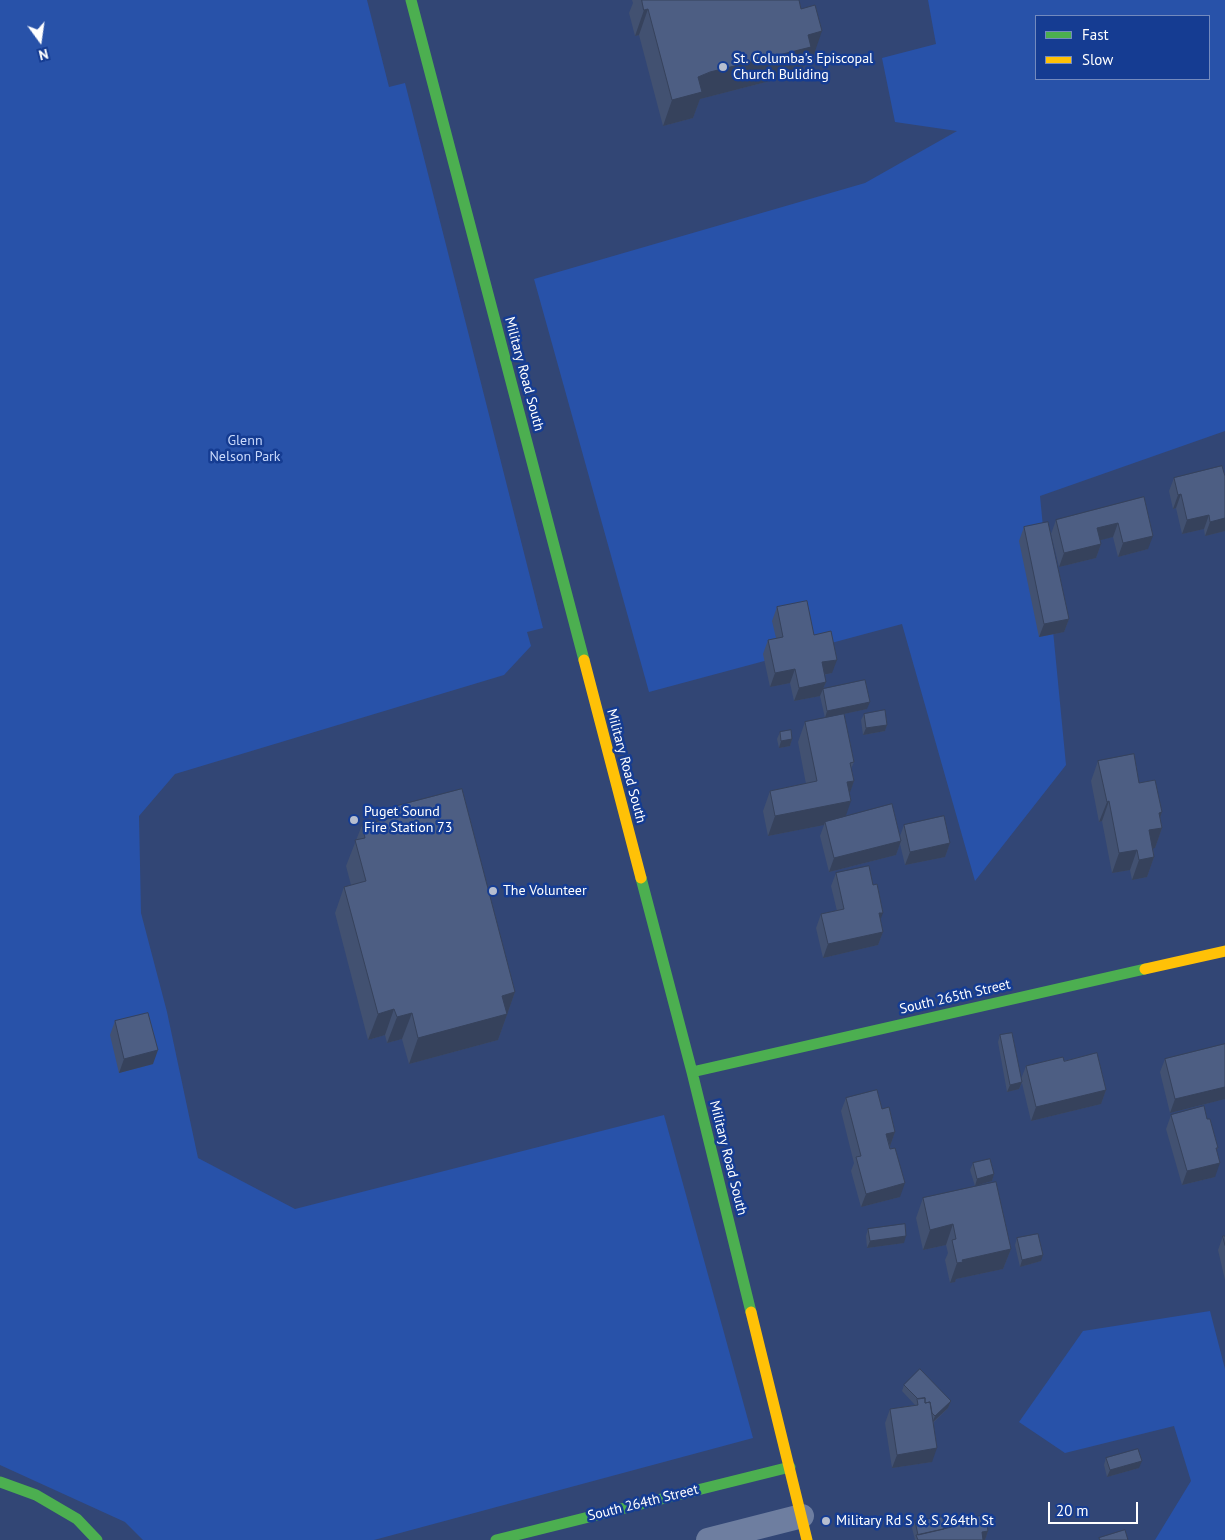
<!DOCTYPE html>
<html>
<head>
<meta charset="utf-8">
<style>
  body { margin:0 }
  #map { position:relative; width:1225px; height:1540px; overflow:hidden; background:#324675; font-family:"PT Sans",sans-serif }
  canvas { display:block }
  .legend { position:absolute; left:1035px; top:15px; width:175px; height:65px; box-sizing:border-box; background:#153c92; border:1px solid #738abe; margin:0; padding:6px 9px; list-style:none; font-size:15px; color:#fff }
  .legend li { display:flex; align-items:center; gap:10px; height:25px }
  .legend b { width:25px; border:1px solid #738abe }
  .north { position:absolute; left:15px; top:15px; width:50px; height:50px; -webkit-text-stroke:4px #153c92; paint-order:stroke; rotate:166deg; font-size:14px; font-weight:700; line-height:20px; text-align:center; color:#fff }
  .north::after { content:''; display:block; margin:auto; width:18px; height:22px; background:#fff; clip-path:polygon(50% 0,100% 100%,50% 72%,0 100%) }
  .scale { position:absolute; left:1048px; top:1502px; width:90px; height:22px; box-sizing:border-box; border:2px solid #fff; border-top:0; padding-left:6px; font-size:15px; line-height:18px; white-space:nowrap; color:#fff; -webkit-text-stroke:4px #153c92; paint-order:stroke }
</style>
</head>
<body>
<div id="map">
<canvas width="1225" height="1540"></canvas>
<ul class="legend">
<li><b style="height:6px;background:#4caf50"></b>Fast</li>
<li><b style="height:6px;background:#ffc107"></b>Slow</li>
</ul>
<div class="north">N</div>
<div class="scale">20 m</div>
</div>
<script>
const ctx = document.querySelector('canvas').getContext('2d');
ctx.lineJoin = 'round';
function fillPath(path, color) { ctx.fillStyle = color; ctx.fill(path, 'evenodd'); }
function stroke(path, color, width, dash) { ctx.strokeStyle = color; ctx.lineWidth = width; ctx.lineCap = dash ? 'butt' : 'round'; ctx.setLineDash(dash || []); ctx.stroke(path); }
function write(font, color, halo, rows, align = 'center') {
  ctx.font = font + ' "PT Sans",sans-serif'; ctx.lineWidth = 5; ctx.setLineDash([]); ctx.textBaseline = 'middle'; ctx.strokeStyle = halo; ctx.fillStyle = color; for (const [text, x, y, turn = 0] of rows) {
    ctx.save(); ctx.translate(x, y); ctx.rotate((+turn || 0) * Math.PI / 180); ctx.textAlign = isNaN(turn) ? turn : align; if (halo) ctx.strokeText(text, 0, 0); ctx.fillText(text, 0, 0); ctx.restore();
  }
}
const green = new Path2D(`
  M0,0H367L389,87L405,83L543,628L527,632L531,646L504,675L175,774L139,816L141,913L167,1012L198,1158L295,1209L664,1115L753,1438L374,1540H143L125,1522L0,1465Z
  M928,0H1225V431L1040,496L1066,765L975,881L902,624L649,692L534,279L865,183L957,131L895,122L882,58L936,44ZM1036,16H1209V79H1036Z
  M1210,1311L1225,1369V1540H1155L1191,1481L1174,1426L1065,1453L1019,1422L1083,1331Z`);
const street = new Path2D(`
  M708,1540L802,1516`);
const fast = new Path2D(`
  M411,0L584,660
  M641,878L692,1072L751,1312
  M692,1072L1145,969
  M0,1482L36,1495L77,1519L97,1540
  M496,1540L790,1467`);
const slow = new Path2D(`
  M584,660L641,878
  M1145,969L1225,951
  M751,1312L807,1540`);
const wall = new Path2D(`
  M632,0H799L813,57L806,59L801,73L700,99L693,118L663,126L639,35L635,36L629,13L633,3Z
  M1174,478L1225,531L1205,536L1204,529L1182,534L1176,508L1173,509L1169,491Z
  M1144,497L1148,549L1118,557L1113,537L1100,540L1101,544L1096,558L1059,567L1051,534L1056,520Z
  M1024,527L1069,619L1064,632L1039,637L1019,541Z
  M777,607L814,635L832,673L824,675L826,682L823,689L867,709L825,718L820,696L794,701L790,683L770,687L763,654L768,640L776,638L772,621Z
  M864,714L887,725L885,731L863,735L861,720Z
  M805,722L854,762L851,769L854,781L849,794L845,817L900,836L904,825L950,843L945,857L905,865L900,844L896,855L829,872L820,836L824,825L768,836L763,811L770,791L806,784L798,742Z
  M780,732L792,739L790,746L779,748L777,739Z
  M1098,761L1139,783L1162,812L1160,818L1162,828L1155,848H1153L1154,857L1147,877L1132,880L1130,870L1112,873L1102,821L1099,822L1091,781Z
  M393,807L515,992L498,1040L409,1064L402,1039L387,1043L385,1035L368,1040L335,913L344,887L351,885L346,866L362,825L388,818Z
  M836,873L883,932L878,945L823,958L816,928L821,914L837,911L831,886Z
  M115,1021L153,1064L119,1073L110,1035Z
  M1000,1035L1021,1079L1026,1066L1064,1061L1106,1090L1101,1104L1031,1121L1022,1083L1019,1089L1007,1092L998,1042Z
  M1225,1044V1099L1170,1113L1160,1072L1165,1059Z
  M846,1098L882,1109L895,1132L890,1146L900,1197L861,1207L851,1171L854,1163L841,1111Z
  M1171,1115L1207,1119L1218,1148L1216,1151L1215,1177L1182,1185L1166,1129Z
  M973,1163L994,1174L992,1181L975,1186L970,1170Z
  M923,1198L1011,1249L1003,1269L956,1279L955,1282L950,1283L945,1260L948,1253L946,1245L923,1250L916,1218Z
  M868,1229L904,1243L867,1248L866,1236Z
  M1223,1236H1225V1280L1218,1250Z
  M1017,1238L1041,1261L1020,1267L1015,1245Z
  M904,1385L951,1401L948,1408L933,1423L932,1462L892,1468L885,1423L890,1409L915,1405L902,1391Z
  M1106,1458L1139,1468L1107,1477L1104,1465Z
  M915,1521L944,1529L949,1528L951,1522L988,1531L985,1540H915L912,1528Z`);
const shadedWall = new Path2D(`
  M648,9L639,35L635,36L644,10Z
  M822,31L813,57L806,59L801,73L700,99L693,118L663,126L672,100L698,77L808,35Z
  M1181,494L1176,508L1173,509L1178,495Z
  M1209,515L1204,529L1182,534L1187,520Z
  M1225,518V531L1205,536L1210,522Z
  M1118,523L1113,537L1093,542L1097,528Z
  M1153,536L1148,549L1118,557L1123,543Z
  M1101,544L1096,558L1059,567L1064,553Z
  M1069,619L1064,632L1039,637L1044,624Z
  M837,660L832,673L817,676L822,662Z
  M795,669L790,683L770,687L775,673Z
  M826,682L820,696L794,701L799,688Z
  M870,702L867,709L825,718L827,711Z
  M887,725L885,731L863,735L866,728Z
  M792,739L790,746L779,748L781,741Z
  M854,781L847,801V782Z
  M851,801L844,821L825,822L824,825L768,836L775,816Z
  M1109,801L1102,821L1099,822L1107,802Z
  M1162,812L1156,829L1162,828L1155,848L1142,851L1149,830L1159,813Z
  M901,841L896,855L829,872L834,858Z
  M950,843L945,857L905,865L910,852Z
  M1137,850L1130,870L1112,873L1119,853Z
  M1154,857L1147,877L1132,880L1139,860Z
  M879,913H883L878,926Z
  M883,932L878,945L823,958L828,944Z
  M515,992L498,1040L409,1064L418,1038L502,996Z
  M394,1009L385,1035L368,1040L378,1014Z
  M412,1013L402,1039L387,1043L397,1017Z
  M158,1050L153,1064L119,1073L124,1059Z
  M1022,1082L1019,1089L1007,1092L1010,1085Z
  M1225,1087V1099L1170,1113L1175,1099Z
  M1106,1090L1101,1104L1031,1121L1036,1107Z
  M895,1132L890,1146L886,1134Z
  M1220,1163L1215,1177L1182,1185L1187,1171Z
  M994,1174L992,1181L975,1186L977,1179Z
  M905,1183L900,1197L861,1207L866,1194Z
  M953,1224L946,1245L923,1250L930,1230Z
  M906,1236L904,1243L867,1248L870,1241Z
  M1011,1249L1003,1269L956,1279L955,1282L950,1283L957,1263L962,1260Z
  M1043,1255L1041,1261L1020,1267L1022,1260Z
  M951,1401L948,1408L932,1423L935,1416Z
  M937,1448L932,1462L892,1468L897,1455Z
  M1142,1461L1139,1468L1107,1477L1110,1470Z
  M988,1531L985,1540H979L982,1532Z`);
const building = new Path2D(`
  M642,0H799L801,9L815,5L822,31L808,35L811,47L710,72L698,77L702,92L672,100L648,9L644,10Z
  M1222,466L1225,476V518L1210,522L1209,515L1187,520L1181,494L1178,495L1174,478Z
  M1144,497L1153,536L1123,543L1118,523L1097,528L1101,544L1064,553L1056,520Z
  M1048,522L1069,619L1044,624L1024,527Z
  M807,601L814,635L831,631L837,660L822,662L826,682L799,688L795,669L775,673L768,640L783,637L777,607Z
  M865,680L870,702L827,711L823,689Z
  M885,710L887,725L866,728L864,714Z
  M844,714L854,762L850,763L854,781L847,782L851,801L775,816L770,791L817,781L805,722Z
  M791,730L792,739L781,741L780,732Z
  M1134,754L1139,783L1155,780L1162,812L1159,813L1162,828L1149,830L1154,857L1139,860L1137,850L1119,853L1109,801L1107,802L1098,761Z
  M462,789L515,992L502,996L507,1014L418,1038L412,1013L397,1017L394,1009L378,1014L344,887L366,881L355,840L365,838L362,825L395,817L393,807Z
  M892,804L901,841L834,858L825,822Z
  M944,816L950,843L910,852L904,825Z
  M869,866L873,885L877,884L883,913H879L883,932L828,944L821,914L844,909L836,873Z
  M148,1013L158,1050L124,1059L115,1021Z
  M1012,1033L1022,1082L1010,1085L1000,1035Z
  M1225,1044V1087L1175,1099L1165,1059Z
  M1097,1053L1106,1090L1036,1107L1026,1066L1063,1057L1064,1061Z
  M877,1090L882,1109L889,1107L895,1132L886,1134L890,1149L895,1148L905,1183L866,1194L856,1157L861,1156L846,1098Z
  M1204,1106L1207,1119H1210L1218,1148H1216L1220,1163L1187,1171L1171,1115Z
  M990,1159L994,1174L977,1179L973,1163Z
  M996,1182L1011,1249L962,1260L963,1262L957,1263L952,1240L956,1239L953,1224L930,1230L923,1198Z
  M905,1224L906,1236L870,1241L868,1229Z
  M1038,1234L1043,1255L1022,1260L1017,1238Z
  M1223,1236H1225V1245Z
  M920,1369L951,1401L935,1416L932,1413L930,1402L925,1403V1398L918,1399L904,1385Z
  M925,1398V1403L930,1402L937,1448L897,1455L890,1409L918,1405L917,1399Z
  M1138,1449L1142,1461L1110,1470L1106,1458Z
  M985,1515L988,1531L982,1532L983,1540H918L916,1535L952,1527L951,1522Z
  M943,1517L944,1529L918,1535L915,1521Z
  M1125,1530L1128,1540H1100L1099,1538Z`);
const markers = [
  [723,67,5,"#b7becf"],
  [354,820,5,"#b7becf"],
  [493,891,5,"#b7becf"],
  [826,1521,5,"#b7becf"]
];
const poiNames = [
  ["St. Columba's Episcopal",733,59],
  ["Church Buliding",733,75],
  ["Puget Sound",364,812],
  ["Fire Station 73",364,828],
  ["The Volunteer",503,891],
  ["Military Rd S & S 264th St",836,1521]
];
const streetNames = [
  ["Military Road South",524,374,75],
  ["Military Road South",626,766,75],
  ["South 265th Street",955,997,-13],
  ["Military Road South",728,1158,76],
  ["South 264th Street",643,1503,-14]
];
const parkNames = [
  ["Glenn",245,441],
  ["Nelson Park",245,457]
];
fillPath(green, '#2852a9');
stroke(street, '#6e7ea0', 24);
stroke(fast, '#4caf50', 11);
stroke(slow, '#ffc107', 11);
fillPath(wall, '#425171');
fillPath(shadedWall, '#36425c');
fillPath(building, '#4d5e83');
stroke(building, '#36425c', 1);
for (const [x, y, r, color] of markers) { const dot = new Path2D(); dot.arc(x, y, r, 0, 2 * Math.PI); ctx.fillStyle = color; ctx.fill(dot); stroke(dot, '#153c92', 2); }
write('14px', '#fff', '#153c92', poiNames, 'left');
write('14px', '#fff', '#153c92', streetNames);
write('14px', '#cadafc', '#153c92', parkNames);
</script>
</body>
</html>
